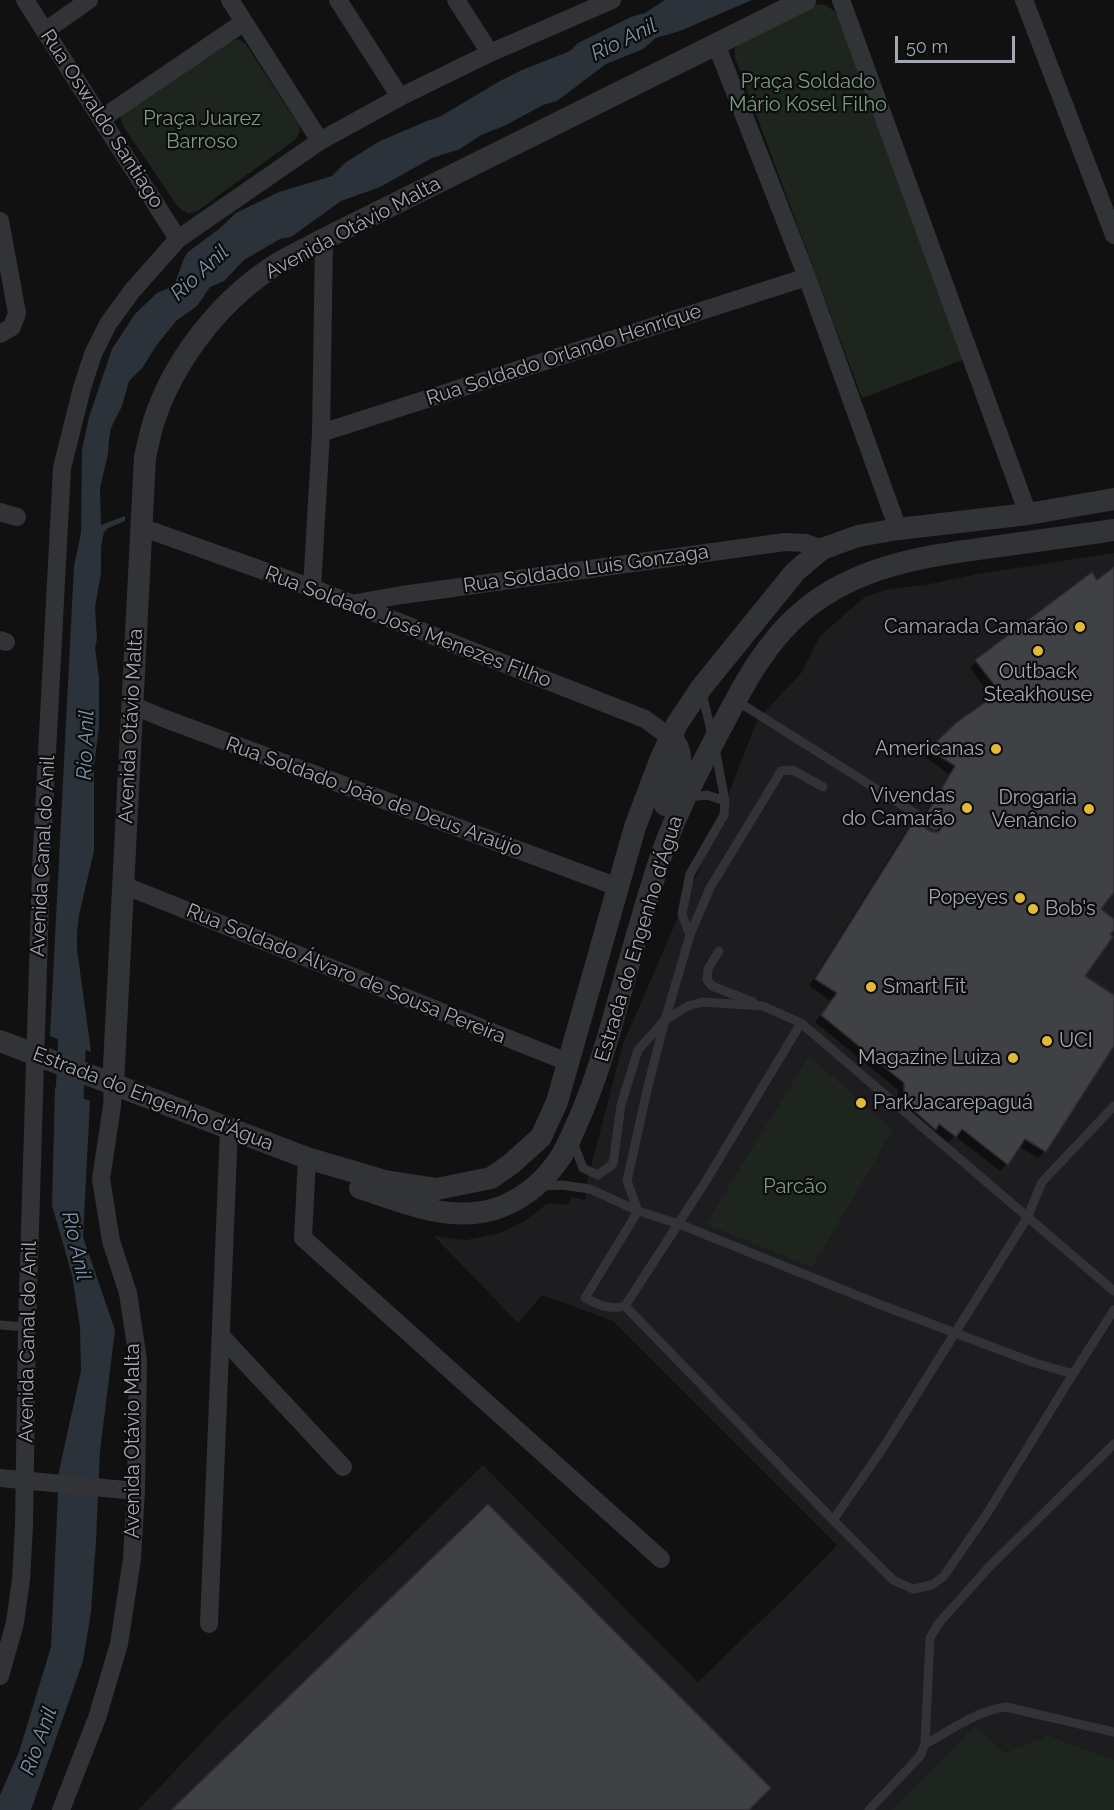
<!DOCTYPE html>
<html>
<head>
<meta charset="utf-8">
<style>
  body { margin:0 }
  #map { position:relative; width:1114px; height:1810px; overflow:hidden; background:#111112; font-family:Raleway,sans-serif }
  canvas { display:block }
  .scale { position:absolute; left:895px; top:36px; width:120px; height:27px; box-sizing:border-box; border:3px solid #a3a7b2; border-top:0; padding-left:8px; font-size:18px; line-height:21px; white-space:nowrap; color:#a3a7b2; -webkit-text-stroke:4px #0c0c0d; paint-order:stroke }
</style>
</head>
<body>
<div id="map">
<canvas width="1114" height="1810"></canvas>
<div class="scale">50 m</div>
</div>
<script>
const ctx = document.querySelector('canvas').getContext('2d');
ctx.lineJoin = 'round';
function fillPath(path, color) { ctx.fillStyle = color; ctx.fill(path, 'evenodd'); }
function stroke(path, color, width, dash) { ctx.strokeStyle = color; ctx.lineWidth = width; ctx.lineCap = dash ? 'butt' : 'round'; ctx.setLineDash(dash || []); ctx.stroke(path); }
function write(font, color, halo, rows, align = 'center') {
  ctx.font = font + ' Raleway,sans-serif'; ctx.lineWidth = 4.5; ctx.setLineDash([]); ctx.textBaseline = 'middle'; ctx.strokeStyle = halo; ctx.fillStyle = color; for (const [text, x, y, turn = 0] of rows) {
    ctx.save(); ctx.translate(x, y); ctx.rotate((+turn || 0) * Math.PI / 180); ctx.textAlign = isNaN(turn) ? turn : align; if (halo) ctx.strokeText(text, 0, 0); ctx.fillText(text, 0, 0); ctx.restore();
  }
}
const built = new Path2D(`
  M1114,553V1760L1048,1735L1005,1753L931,1770L891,1810H138L222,1721L483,1465L698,1682L801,1582L837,1545L613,1321L542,1295L518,1323L434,1236L466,1240L497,1234L525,1221L545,1205L551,1203L568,1205L571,1197L585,1200L588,1178L623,1044L705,855L757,720L802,672L820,636L866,596L890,589L925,585L978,574Z`);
const green = new Path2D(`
  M815,4L826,5L837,13L965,359L862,398L735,58V48L742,41Z
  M238,39L245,43L298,124L300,131L296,139L196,212L187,213L178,207L123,126L120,115L230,41Z
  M809,1056L893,1130L812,1267L706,1224Z
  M975,1727L1005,1753L1048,1735L1114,1760V1810H891Z`);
const water = new Path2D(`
  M665,0H752L680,31L656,38L643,49L606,64L557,101L543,105L504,126L481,135L460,149L432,158L380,187L341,201L291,237L280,239L244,260L224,281L210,287L197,306L176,321L156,346L143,367L129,381L122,406L111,428L109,440L108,454L100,488L101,525L125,516V521L108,528L104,532L101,547V573L95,607L97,639L95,648L99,678V727L94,766V851L79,915L77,932V949L91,1052L50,1036L74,566L81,533L82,450L89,417L106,367L112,349L135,314L157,293L174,286L184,258L188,252L219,229L236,213L279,192L332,176L346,162L380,141L427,121L441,116L500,81L522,70L570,51L578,43L631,17L645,13Z
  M55,1087L90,1101L83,1237L115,1330L100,1451L96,1541L91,1612L83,1661L31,1810H0V1795L19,1752L51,1647L59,1471L81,1371L80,1327L72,1275L52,1205Z`);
const shadow = new Path2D(`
  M1114,569V891L1099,909L1114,921V927L1082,976L1114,997V1043L1045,1151L1038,1158L1018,1146L1007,1164L1000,1171L955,1136L948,1143L933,1131L898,1109V1090L815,1022L831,1001L809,986L907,829L914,822L935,834L934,829L921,820L949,774L924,756L958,723L993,699L970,668L976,662Z`);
const river = new Path2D(`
  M68,1130L72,1043L69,1005`);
const building = new Path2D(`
  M1114,567V892L1101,909L1114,919V930L1110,934L1113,937L1085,976L1114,995V1046L1046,1152L1025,1139L1008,1165L962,1129L956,1137L939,1124L936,1130L904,1102V1083L821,1015L837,993L815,979L914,821L932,832H938L941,829V822L927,813L955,766L929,749L957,722L1000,692L975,660L1092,572L1097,580Z
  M488,1504L771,1788L749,1810H171Z`);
const service = new Path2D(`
  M702,693L712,735
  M737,701L935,826
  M689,797L707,795L725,801
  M690,935L682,914L690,874L724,815L725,801L715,748
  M719,951L708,969L707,980L712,986L753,1002
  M801,1023L704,1184L625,1306C609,1310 599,1305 585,1298L638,1211L627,1181L648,1086L665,1020L688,1006L703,1002L763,1006L801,1023L1114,1291
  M573,1142L583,1168L598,1175L613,1164L621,1105L638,1050L665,1020L690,935L710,888L781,771L793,770L823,787
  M542,1186L562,1185L590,1189L638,1211L679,1224L876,1303L1032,1362L1073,1374L1114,1310
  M625,1306L833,1520L893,1580L913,1589L932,1585L944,1576L988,1512L1073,1374
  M0,1325L27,1327
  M833,1520L883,1448L1027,1218L1042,1182L1114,1106
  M925,1744C950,1731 978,1710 1006,1707L1114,1732
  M869,1810L920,1756L925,1744L930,1638L938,1624L990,1566L1114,1444`);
const minor = new Path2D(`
  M25,0L178,239
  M230,0L320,141
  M338,0L400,97
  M456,0L490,53
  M841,0L1028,514
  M1024,0L1114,235
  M45,31L89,0
  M716,44L807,277L898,529
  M101,119L244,22
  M0,221L17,313L12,327L0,334
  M321,433L807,277
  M0,512L17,517
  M141,527L312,588L645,719L671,738
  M312,588L321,433L324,239
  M350,604L402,595L785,542L806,543L822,549
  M0,640L6,642
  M132,705L163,718L618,887
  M123,885L570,1063
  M307,1158L303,1238L661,1559
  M221,1336L343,1467
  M0,1478L136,1491
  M209,1624L229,1128
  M0,1676L15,1623L21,1579L24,1527L27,1327L41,868L62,468L82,388L93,354L108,324L132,291L178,239L320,141L400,97L490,53L612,0
  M61,1810L97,1718L119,1644L132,1559L136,1491L138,1360L128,1293L111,1241L101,1179L112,1106L113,1085`);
const tertiary = new Path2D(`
  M665,805C673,784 691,757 671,738
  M0,1041L307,1158L385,1181L437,1189L491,1178L511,1164L541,1137L557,1102L635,827L661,758L677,724L701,688L795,572L822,549L858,536L898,529L1028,514L1114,499
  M113,1085L145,457C148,445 150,433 154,421C173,362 217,305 268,270C285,258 306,249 324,239L805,0
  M360,1188C404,1202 449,1223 495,1209C519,1201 540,1185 555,1165C564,1154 569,1142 574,1130C589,1098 598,1071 608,1037C625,978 641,917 660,859C674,818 693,781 713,743C738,696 762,644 804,610C858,565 926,556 993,547C1034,541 1074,536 1114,530`);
const markers = [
  [1080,627,6,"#e3ba38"],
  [1038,651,6,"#e3ba38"],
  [996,749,6,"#e3ba38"],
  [967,808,6,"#e3ba38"],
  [1089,809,6,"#e3ba38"],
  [1020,898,6,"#e3ba38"],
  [1033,909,6,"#e3ba38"],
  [871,987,6,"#e3ba38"],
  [1047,1041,6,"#e3ba38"],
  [1013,1058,6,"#e3ba38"],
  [861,1103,6,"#e3ba38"]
];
const parkNames = [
  ["Praça Soldado",808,82],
  ["Mário Kosel Filho",808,105],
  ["Praça Juarez",202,119],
  ["Barroso",202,142],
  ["Parcão",795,1187]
];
const streetNames = [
  ["Rua Oswaldo Santiago",102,119,57],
  ["Avenida Otávio Malta",353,228,-28],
  ["Rua Soldado Orlando Henrique",564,355,-18],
  ["Rua Soldado Luís Gonzaga",586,569,-8],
  ["Rua Soldado José Menezes Filho",408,627,21],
  ["Avenida Otávio Malta",131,726,-87],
  ["Rua Soldado João de Deus Araújo",374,797,20],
  ["Avenida Canal do Anil",43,856,-87],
  ["Estrada do Engenho d'Água",639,939,-73],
  ["Rua Soldado Álvaro de Sousa Pereira",346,974,22],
  ["Estrada do Engenho d'Água",153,1099,21],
  ["Avenida Canal do Anil",28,1342,-89],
  ["Avenida Otávio Malta",133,1441,-90]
];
const poiNames = [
  ["Camarada Camarão",1068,627],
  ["Outback",1038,672,"center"],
  ["Steakhouse",1038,695,"center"],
  ["Americanas",984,749],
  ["Vivendas",955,796],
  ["do Camarão",955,819],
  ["Drogaria",1077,798],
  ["Venâncio",1077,821],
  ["Popeyes",1008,898],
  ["Bob's",1045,909,"left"],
  ["Smart Fit",883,987,"left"],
  ["UCI",1059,1041,"left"],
  ["Magazine Luiza",1001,1058],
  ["ParkJacarepaguá",873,1103,"left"]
];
const waterNames = [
  ["Rio Anil",624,40,-26],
  ["Rio Anil",200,273,-43],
  ["Rio Anil",86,745,-88],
  ["Rio Anil",76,1246,77],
  ["Rio Anil",39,1741,-70]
];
fillPath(built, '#1d1d1f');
fillPath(green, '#1e251f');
fillPath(water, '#2c323a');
fillPath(shadow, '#0007');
stroke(river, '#2c323a', 28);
fillPath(building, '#404145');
stroke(building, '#2c2b2e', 1.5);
stroke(service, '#323337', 9);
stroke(minor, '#323337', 18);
stroke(tertiary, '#323337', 22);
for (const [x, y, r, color] of markers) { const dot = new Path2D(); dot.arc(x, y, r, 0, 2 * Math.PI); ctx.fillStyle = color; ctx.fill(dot); stroke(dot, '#0c0c0d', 2); }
write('20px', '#7c9c81', '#0c0c0d', parkNames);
write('20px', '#a3a7b2', '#0c0c0d', streetNames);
write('20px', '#a3a7b2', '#0c0c0d', poiNames, 'right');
write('italic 21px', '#7c91ab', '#0c0c0d', waterNames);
</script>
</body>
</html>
